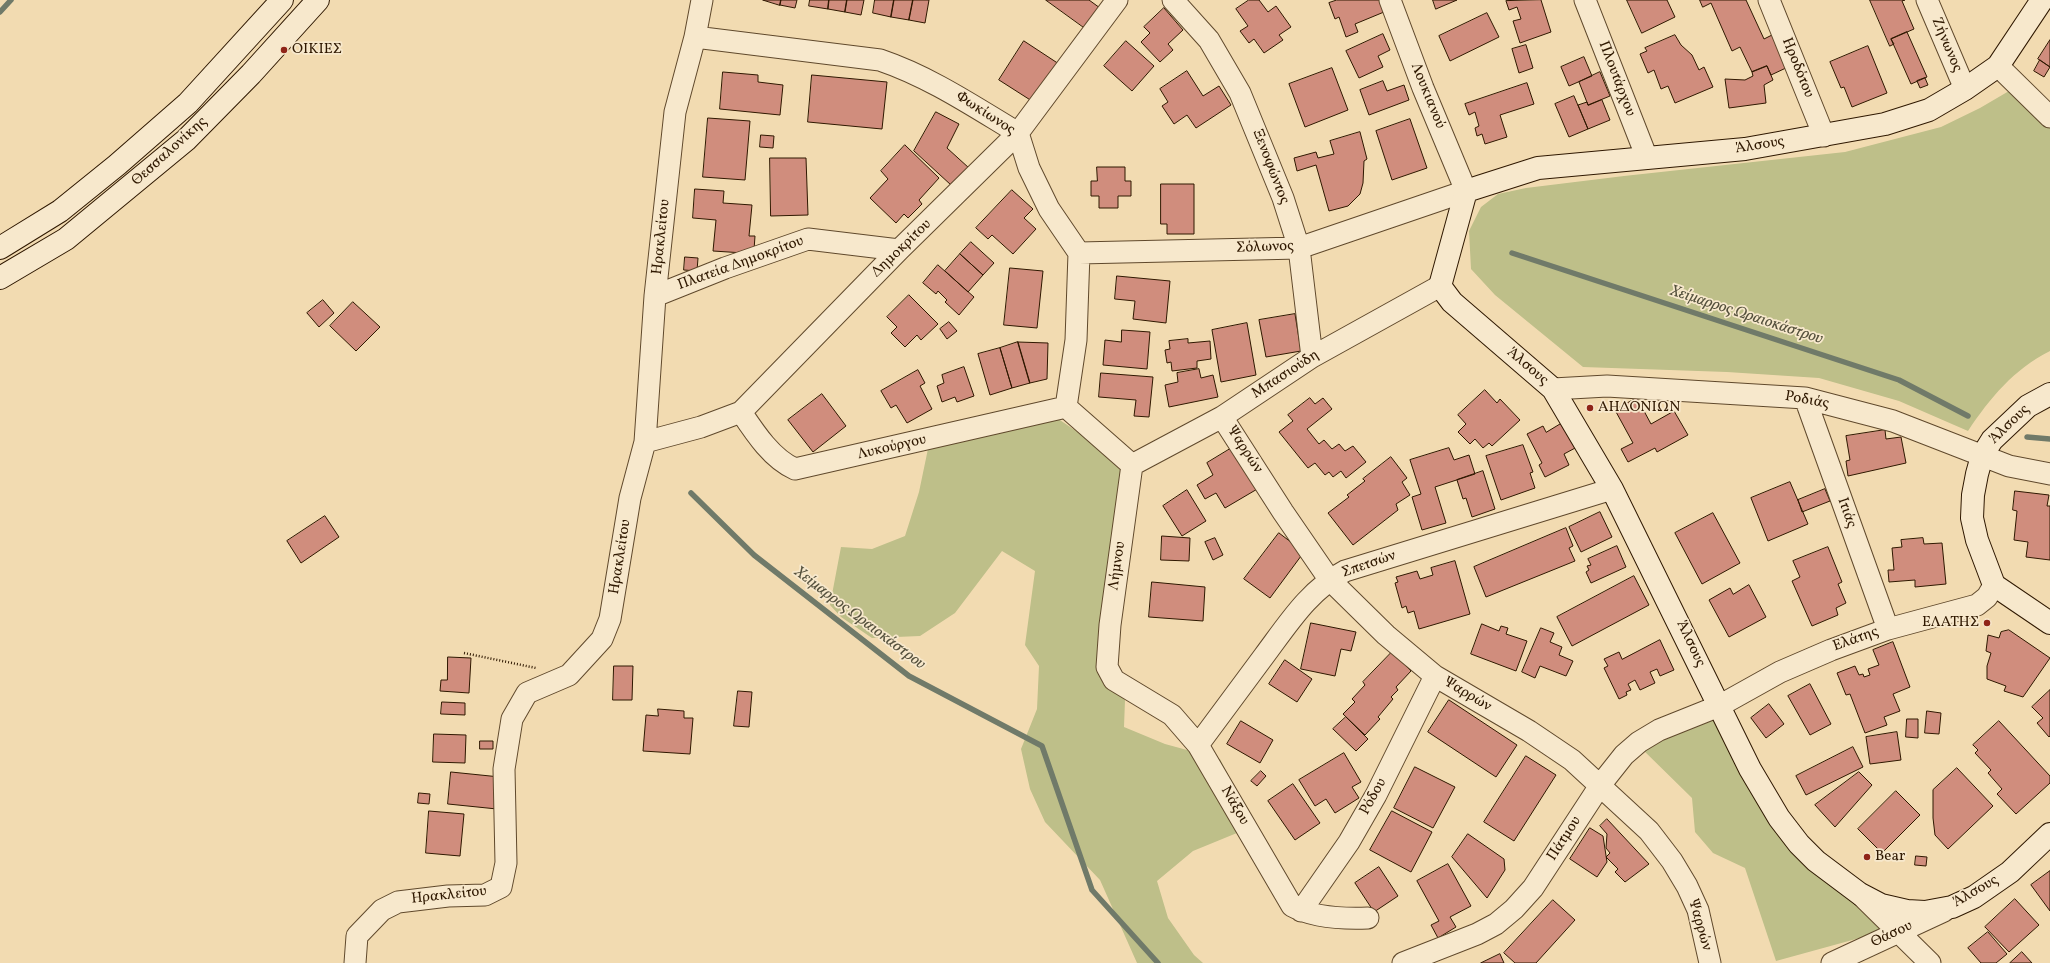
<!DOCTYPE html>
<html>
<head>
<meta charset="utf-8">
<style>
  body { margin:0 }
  canvas { display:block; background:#f2dbb1 }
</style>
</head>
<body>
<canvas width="2050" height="963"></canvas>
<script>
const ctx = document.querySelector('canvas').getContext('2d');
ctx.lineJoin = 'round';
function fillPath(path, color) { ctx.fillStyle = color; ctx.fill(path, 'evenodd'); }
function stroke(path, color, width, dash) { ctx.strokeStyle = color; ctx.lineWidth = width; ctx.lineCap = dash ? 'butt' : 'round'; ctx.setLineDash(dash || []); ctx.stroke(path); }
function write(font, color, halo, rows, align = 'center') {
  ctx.font = font + ' Vollkorn,serif'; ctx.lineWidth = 3.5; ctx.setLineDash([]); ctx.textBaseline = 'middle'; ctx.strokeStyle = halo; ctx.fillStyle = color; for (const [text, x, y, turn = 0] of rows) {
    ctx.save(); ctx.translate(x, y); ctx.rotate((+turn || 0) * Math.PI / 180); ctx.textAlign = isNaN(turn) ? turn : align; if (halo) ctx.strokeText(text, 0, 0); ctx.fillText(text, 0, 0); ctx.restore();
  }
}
const green = new Path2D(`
  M2009,91L2050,128V351C2014,369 1990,398 1968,431L1899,401L1819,378L1727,372L1583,367L1495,295L1471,269L1469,231L1481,207L1498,194L1526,188L1624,176L1845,152L1941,127L1980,108Z
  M1042,408L1134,470L1106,682L1125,700L1124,727L1165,744L1220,759L1254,826L1193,851L1157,881L1168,918L1194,955L1203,963H1137L1100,880L1045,822L1030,789L1021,749L1037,709L1039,666L1025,645L1035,571L1002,551L955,613L920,636L872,638L841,617L830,605L841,547L872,549L905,536L919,492L929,444Z
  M1716,713L1773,815L1896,928L1776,961L1745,868L1713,853L1695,832L1692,798L1639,746Z`);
const stream = new Path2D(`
  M0,12L11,0
  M1512,253L1899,380L1968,416
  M2027,437L2050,439
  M691,493L754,555L909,676L1042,746L1092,890L1158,963`);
const building = new Path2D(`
  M763,0H781L780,5Z
  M781,0H797L795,8L780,5Z
  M810,0H829L828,9L809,6Z
  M829,0H847L845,12L828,9Z
  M847,0H864L861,15L845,12Z
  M875,0H894L891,17L873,13Z
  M894,0H913L909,20L891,17Z
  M913,0H929L925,23L909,20Z
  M1046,0H1089L1100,8L1085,28Z
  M1249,0H1259L1268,12L1276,6L1291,27L1279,35L1283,40L1264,53L1254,39L1249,43L1240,31L1248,26L1236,9Z
  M1337,0H1380L1384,12L1355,24L1358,32L1346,37L1339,17L1335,19L1329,3Z
  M1433,0H1457L1436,9Z
  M1541,0L1551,32L1520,43L1513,21L1521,19L1517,7L1509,10L1506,1Z
  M1627,0H1667L1675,17L1642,33Z
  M1700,0H1746L1764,39L1774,34L1788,67L1771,75L1767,66L1752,72L1740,47L1732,51L1711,3L1703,7Z
  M1870,0H1905L1902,1L1914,29L1891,39L1894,44L1890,46Z
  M1164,8L1183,30L1168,44L1173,50L1160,62L1141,42L1150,33L1144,27Z
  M1487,13L1499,37L1450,61L1439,36Z
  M1907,32L1927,77L1911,84L1891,39Z
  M1383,34L1390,50L1378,56L1383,67L1359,78L1346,51Z
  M1675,35L1681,45L1692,55L1699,70L1704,67L1713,87L1675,103L1668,86L1661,89L1654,70L1648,73L1640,54L1647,51L1645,48Z
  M2050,40V67L2038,59Z
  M1024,41L1059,64L1035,103L999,80Z
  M1126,41L1154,66L1132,91L1104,66Z
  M1526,45L1533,68L1519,73L1512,49Z
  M1868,46L1887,93L1852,107L1844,87L1841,88L1830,62Z
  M1584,57L1592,76L1569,86L1561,67Z
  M2040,60L2050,67L2044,77L2034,71Z
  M1767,66L1773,80L1764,85L1766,103L1729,108L1725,79L1745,80L1753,76L1752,72Z
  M1332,68L1348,110L1305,127L1289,84Z
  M1187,71L1203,96L1219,86L1231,105L1196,128L1187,115L1174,124L1162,106L1168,102L1160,89Z
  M723,72L758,75V82L783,85L780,115L720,109Z
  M1600,72L1610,96L1588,105L1579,82Z
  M812,75L887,82L882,129L808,122Z
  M1925,78L1928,85L1920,88L1917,81Z
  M1383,81L1387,91L1404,85L1409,100L1369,115L1360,90Z
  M1527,83L1534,104L1500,115L1507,137L1485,144L1482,134L1477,136L1475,128L1479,126L1475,112L1469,115L1465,104Z
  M1574,96L1588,129L1569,137L1555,104Z
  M1602,100L1610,120L1588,129L1578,105L1587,102L1588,105Z
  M936,112L959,124L947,148L969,168L951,185L914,151Z
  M708,118L750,121L745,180L703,177Z
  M1410,119L1427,168L1392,180L1376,131Z
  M1360,132L1367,159L1364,161L1363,183L1360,194L1348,206L1329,211L1316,165L1297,171L1294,158L1316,152L1318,158L1334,154L1330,141Z
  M761,135L774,136L773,148L760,147Z
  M905,145L939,178L919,200L922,204L908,218L904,214L896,223L870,198L888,179L881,171Z
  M770,158H806L808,215L771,216Z
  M1097,167H1125V181H1131V196H1118V208H1099V196H1091V181H1097Z
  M1161,184H1194V234H1167V224H1161Z
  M695,189L724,191L723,203L752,205L749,236H755L754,250H744V253L713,251L716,220L693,218Z
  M1012,190L1033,209L1024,218L1036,229L1013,254L992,235L988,239L976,228Z
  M971,242L994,263L983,275L960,254Z
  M960,254L983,275L968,292L945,271Z
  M685,257L698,258L697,271L684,270Z
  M938,265L974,297L959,315L945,302L947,300L938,291L936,294L923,283Z
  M1010,268L1043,271L1037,328L1004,325Z
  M1117,276L1170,281L1166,323L1133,319L1135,301L1115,299Z
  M909,295L938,324L921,340L917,335L905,347L891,333L897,327L887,317Z
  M323,300L334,313L319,327L307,313Z
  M353,302L380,327L356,351L330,326Z
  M1295,314L1301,351L1266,357L1259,320Z
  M949,322L957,331L947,339L940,329Z
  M1247,323L1256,375L1221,382L1212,330Z
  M1122,330L1150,332L1147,369L1103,365L1105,340L1121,342Z
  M1188,339V343L1210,341L1211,359L1197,361V368L1172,371L1171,362L1167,363L1165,350L1170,349L1169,341Z
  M1018,342L1030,383L1012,388L1000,348Z
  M1018,342L1048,343L1047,379L1030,383Z
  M1000,348L1012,388L990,395L978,354Z
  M964,367L974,396L957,402L955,397L942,402L937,386L944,383L942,375Z
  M1199,369L1201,378L1213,375L1218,397L1169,407L1165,385L1178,382L1177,373Z
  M918,370L925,383L920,386L932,409L907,423L896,405L891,408L881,391Z
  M1101,373L1153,377L1149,417L1134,416L1136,400L1099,397Z
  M1485,390L1497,403L1500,399L1520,420L1492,446L1489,443L1483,448L1475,439L1470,444L1458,432L1466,424L1458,415Z
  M822,394L846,426L813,452L788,420Z
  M1310,398L1315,404L1323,398L1332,409L1307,429L1319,444L1324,440L1332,449L1339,444L1345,451L1353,446L1366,462L1346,478L1341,471L1333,477L1329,472L1325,475L1315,463L1308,468L1279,432L1293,421L1288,415Z
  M1637,398L1651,424L1674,411L1688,435L1657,452L1655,448L1628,462L1621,449L1633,443L1615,410Z
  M1564,422L1577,447L1564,454L1569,465L1545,477L1539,465L1542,463L1527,434L1543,426L1546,432Z
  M1885,430L1886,439L1901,437L1906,463L1848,476L1846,461L1850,460L1846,436Z
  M1523,445L1533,472L1530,473L1535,488L1501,500L1486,456Z
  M1235,446L1259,488L1225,508L1216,493L1205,499L1197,485L1213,475L1207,463Z
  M1449,448L1454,460L1469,455L1475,474L1435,487L1446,523L1422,530L1412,497L1421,494L1410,460Z
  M1391,457L1407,478L1402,482L1410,495L1396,504L1398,510L1353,545L1328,513L1349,497L1347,495L1365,481L1363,479Z
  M1483,471L1495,509L1472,517L1466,498L1463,499L1457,480Z
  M1790,482L1808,524L1768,541L1751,498Z
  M1825,489L1830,501L1802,512L1798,500Z
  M1187,490L1206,521L1182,536L1163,506Z
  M2015,491L2049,495L2047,506H2050V560L2026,557L2028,542L2014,540L2017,511L2013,510Z
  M1600,512L1612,537L1581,552L1569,527Z
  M1713,513L1740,563L1702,584L1675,533Z
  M325,516L339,537L301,563L287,541Z
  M1566,528L1573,546L1569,548L1575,561L1486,597L1474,567Z
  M1279,533L1304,552L1270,598L1244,579Z
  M1162,536L1190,538L1189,561L1161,560Z
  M1215,538L1223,555L1213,560L1205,542Z
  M1923,538L1924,544L1942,543L1946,584L1915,587V580L1889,582L1888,570H1894L1892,548L1902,547L1901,540Z
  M1617,546L1626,567L1591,583L1586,572L1589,570L1587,566L1591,565L1588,559Z
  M1828,547L1842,582L1838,584L1846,603L1836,608L1838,615L1812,626L1792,581L1800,577L1793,561Z
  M1455,561L1470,614L1419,629L1414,611L1408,613L1406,606L1402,608L1395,583L1398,582L1396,577L1417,571L1420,579L1433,575L1431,568Z
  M1634,576L1649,605L1572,646L1557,617Z
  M1152,582L1205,587L1203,621L1149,617Z
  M1749,585L1766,617L1729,637L1709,600L1730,588L1733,594Z
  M1311,623L1356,632L1351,651L1341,649L1335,676L1301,669Z
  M1482,624L1499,631L1501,626L1508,628L1506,634L1527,641L1516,671L1471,654Z
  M1541,628L1554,633L1550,642L1562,647L1559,655L1573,661L1566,676L1540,666L1535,678L1522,672Z
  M2009,630L2050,658L2023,697L2004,691L2006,686L1987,679V666L1991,653L1986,651L1988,635L1999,638L2001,632Z
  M1660,640L1674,670L1660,676L1657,669L1650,672L1655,683L1640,690L1635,680L1628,684L1631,690L1626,692L1627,695L1619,699L1604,668L1608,666L1604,659L1619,652L1622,659Z
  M1893,642L1910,687L1893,694L1900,711L1884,717L1887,725L1865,733L1850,694L1846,695L1837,673L1855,666L1859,675L1863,674L1864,677L1870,675L1868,669L1879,665L1873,650Z
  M1392,652L1411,671L1396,687L1398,690L1391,697L1393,699L1378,717L1380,719L1365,735L1343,714L1355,702L1352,699L1365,685L1363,682Z
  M448,657L471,658L469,693L440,691L441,680H447Z
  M1285,660L1312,679L1297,702L1269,684Z
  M614,666H633L632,700H613Z
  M1810,684L1831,724L1810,735L1788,696Z
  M2050,690V736L2049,737L2037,723L2043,718L2032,707Z
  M738,691L752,692L749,727L734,726Z
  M1449,700L1517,745L1496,777L1428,732Z
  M442,702L465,703V715L441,714Z
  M1769,704L1784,724L1766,738L1751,718Z
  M658,709L684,711V718H693L690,754L643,751L646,715L658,716Z
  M1927,711L1941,713L1939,734L1925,733Z
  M1346,717L1368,739L1356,751L1333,729Z
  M1907,719H1918V738L1906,737Z
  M1241,721L1273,740L1260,763L1227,744Z
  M1999,721L2050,776V783L2016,814L1997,794L2002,789L1988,773L1991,770L1975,753L1978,750L1973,745Z
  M1897,732L1901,760L1870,764L1866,737Z
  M434,734L466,735L465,763L433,762Z
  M480,741H493V749H480Z
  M1853,747L1863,767L1806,795L1796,776Z
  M1344,753L1361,782L1352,787L1359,798L1335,813L1326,799L1315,806L1299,780Z
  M1526,756L1556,775L1514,841L1484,822Z
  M1415,767L1455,787L1433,828L1394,808Z
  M1957,768L1993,806L1948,849L1935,835L1933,818V790Z
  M1261,771L1266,776L1257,786L1251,781Z
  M451,772L500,777L497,809L448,804Z
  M1859,772L1872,785L1835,827L1815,805Z
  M1293,784L1320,823L1295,840L1268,801Z
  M1896,791L1920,815L1882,853L1858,829Z
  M419,793L430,794L429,804L418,803Z
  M429,811L464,814L460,856L426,853Z
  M1392,811L1432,832L1411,872L1370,850Z
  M1607,819L1649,864L1625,882L1615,872L1618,869L1606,857L1610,853L1606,848L1607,834L1600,826Z
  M1590,828L1603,836L1607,862L1597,877L1570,859Z
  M1468,834L1504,859L1505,870L1487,898L1452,857Z
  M1916,856L1927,857L1926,866L1915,865Z
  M1448,864L1471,906L1450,917L1456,927L1438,938L1431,925L1439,921L1417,881Z
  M1379,867L1398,896L1374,912L1355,883Z
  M2050,871V911L2031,885Z
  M2015,899L2039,925L2009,952L1985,927Z
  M1553,900L1575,920L1536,963H1515L1504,953Z
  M1988,932L2007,954L1996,963H1981L1968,948Z
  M2022,952L2032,963H2010Z
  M1500,954L1504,963H1481Z`);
const path = new Path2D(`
  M464,653L536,668`);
const street = new Path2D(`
  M1173,0L1209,40L1240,93L1283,198L1299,248L1312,357
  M1585,0L1647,158
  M1769,0L1824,136
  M1927,0L1965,89
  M695,37L880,60C930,77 973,106 1018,133L1029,168L1049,209L1079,253L1076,340L1066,407
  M1998,66L2050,117
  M1079,253L1299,248L1466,191L1423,88L1390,0
  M655,296L725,268L808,239L899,250
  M1553,389L1607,386L1805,398L1893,421L2009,466L2050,474
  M1805,398L1888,629
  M1066,407L1132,465
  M741,412C755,433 772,459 795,469L1066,407
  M1222,417L1283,512L1329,579L1386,635L1435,676L1529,731L1572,760L1649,831L1672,861L1687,886L1698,910L1710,963
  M645,442L701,427L741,412L899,250L1018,133L1117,0
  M1132,465L1110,625L1107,667L1114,680L1172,715L1198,745L1292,906C1314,918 1343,919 1368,918
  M1132,465L1222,417L1312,357L1440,286
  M1198,745C1220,715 1242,686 1264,656C1288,624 1309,590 1345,571L1612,489
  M1862,896L1930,963
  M1301,911L1349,842L1376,795L1435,676
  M355,963L357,936L382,910L398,902L448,896L485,895L501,887L506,863L504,769L512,719L527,693L569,675L602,639L610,619L630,498L645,442L655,296L675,112L695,37L702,0
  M1403,963L1477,934L1496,924L1514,909L1533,888L1601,784L1624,755L1639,742L1659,730L1719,706L1780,672L1831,650L1888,629L1977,605L1987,597L1994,585
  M1832,963L1944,911`);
const secondary = new Path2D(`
  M2042,0L1998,66L1965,89L1929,110L1885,124L1745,149L1538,168L1466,191L1440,286L1452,302L1553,389L1612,489L1750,769L1779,818L1799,844L1816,861L1860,894L1881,905L1907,911L1925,912L1952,907L1974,897L2010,872L2050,834
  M0,248L60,211L117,165L188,103L282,0
  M0,278L66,239L186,140L251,74L318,0
  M2050,394L2028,406L1992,440L1982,456L1977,474L1973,495L1972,518L1977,540L1994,585L2050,623`);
const markers = [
  [284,50,4,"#8f2418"],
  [1590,408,4,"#8f2418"],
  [1987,623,4,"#8f2418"],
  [1867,857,4,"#8f2418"]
];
const streetNames = [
  ["Ζήνωνος",1946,45,67],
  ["Ηροδότου",1797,68,68],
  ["Πλουτάρχου",1616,79,69],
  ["Λουκιανού",1427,96,68],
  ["Φωκίωνος",985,114,33],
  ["Άλσους",1760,146,-9],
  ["Θεσσαλονίκης",170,152,-42],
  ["Ξενοφώντος",1270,167,69],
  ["Ηρακλείτου",662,237,-84],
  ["Σόλωνος",1265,248,-2],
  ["Δημοκρίτου",902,249,-44],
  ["Πλατεία Δημοκρίτου",741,264,-20],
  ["Άλσους",1527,367,41],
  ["Μπασιούδη",1286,375,-33],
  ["Ροδιάς",1807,401,10],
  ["Άλσους",2010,425,-44],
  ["Λυκούργου",892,448,-13],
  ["Ψαρρών",1244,450,57],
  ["Ιτιάς",1846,513,71],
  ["Ηρακλείτου",621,557,-81],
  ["Σπετσών",1369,565,-19],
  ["Λήμνου",1118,566,-82],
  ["Ελάτης",1856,640,-20],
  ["Άλσους",1690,644,65],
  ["Ψαρρών",1467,695,31],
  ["Ρόδου",1374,797,-61],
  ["Νάξου",1234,806,60],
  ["Πάτμου",1565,839,-57],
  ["Άλσους",1976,892,-30],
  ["Ηρακλείτου",449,896,-6],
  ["Ψαρρών",1699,925,74],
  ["Θάσου",1892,935,-25]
];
const poiNames = [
  ["ΟΙΚΙΕΣ",292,50],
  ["ΑΗΔΟΝΙΩΝ",1598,408],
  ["ΕΛΑΤΗΣ",1979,623,"right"],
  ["Bear",1875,857]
];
const waterNames = [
  ["Χείμαρρος Ωραιοκάστρου",1746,316,18],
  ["Χείμαρρος Ωραιοκάστρου",859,619,37]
];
fillPath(green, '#bebf89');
stroke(stream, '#707a69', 5.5);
fillPath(building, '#d08d7d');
stroke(building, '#2f1800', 1);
stroke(street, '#60492c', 23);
stroke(secondary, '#2f1800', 24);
stroke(path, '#2f1800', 2.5, [1, 2]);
stroke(street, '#f7e8cc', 21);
stroke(secondary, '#f7e8cc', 22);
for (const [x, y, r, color] of markers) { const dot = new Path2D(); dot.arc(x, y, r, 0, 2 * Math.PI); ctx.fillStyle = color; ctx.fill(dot); stroke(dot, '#f7e8cc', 1.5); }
write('15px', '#2f1800', '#f7e8cc', streetNames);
write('15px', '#2f1800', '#f7e8cc', poiNames, 'left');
write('italic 16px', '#55513d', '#f7e8cc', waterNames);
</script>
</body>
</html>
